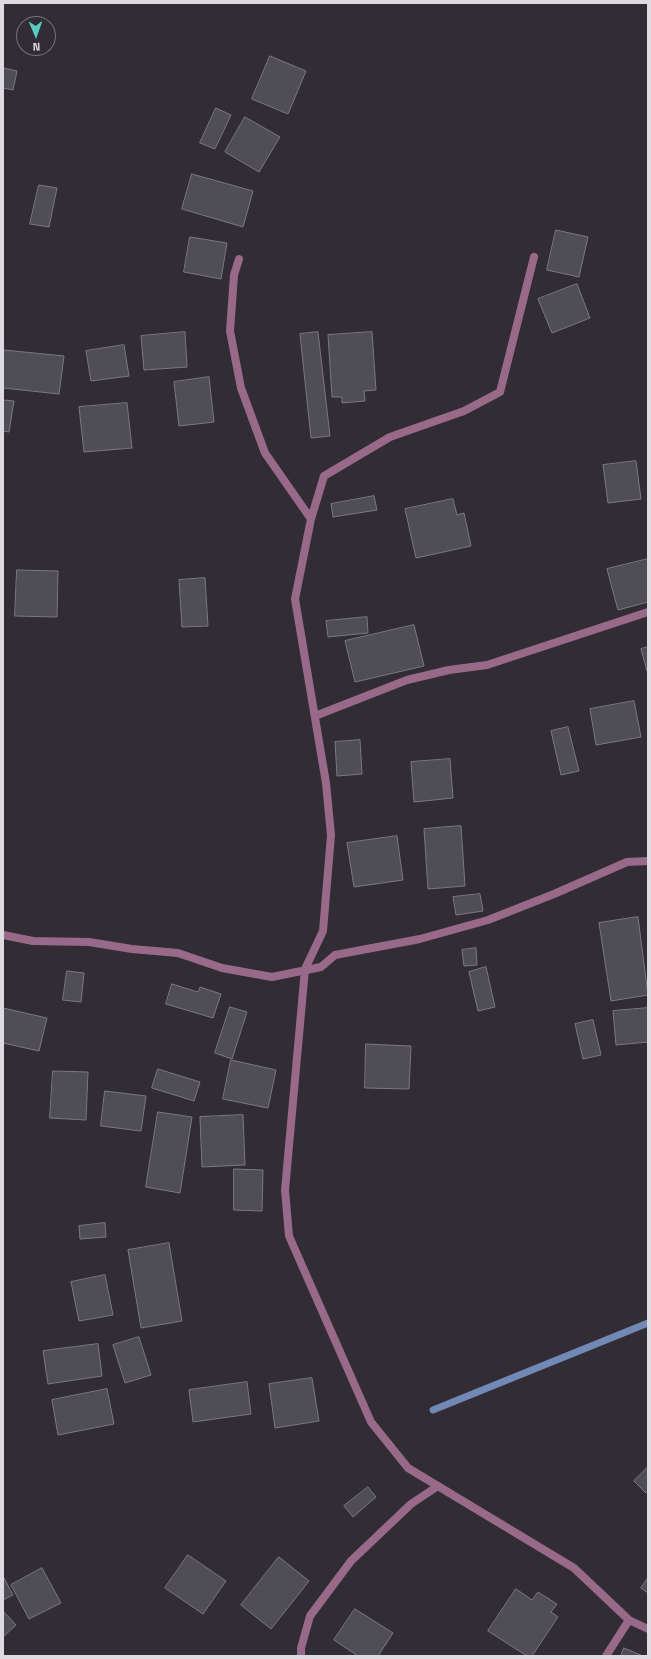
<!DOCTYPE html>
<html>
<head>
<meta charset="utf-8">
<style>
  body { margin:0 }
  #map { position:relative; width:651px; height:1659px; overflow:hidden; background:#322d35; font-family:"Space Grotesk",sans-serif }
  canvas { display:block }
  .frame { position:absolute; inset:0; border:4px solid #dedbe0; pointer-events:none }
  .north { position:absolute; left:16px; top:16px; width:40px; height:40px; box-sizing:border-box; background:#322d35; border:1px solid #777379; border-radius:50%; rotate:178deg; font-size:11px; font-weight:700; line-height:16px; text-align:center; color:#dedbe0 }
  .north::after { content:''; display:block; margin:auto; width:14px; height:18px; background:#57cec1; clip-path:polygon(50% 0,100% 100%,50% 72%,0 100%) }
</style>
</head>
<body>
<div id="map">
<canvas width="651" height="1659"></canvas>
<div class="frame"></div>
<div class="north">N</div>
</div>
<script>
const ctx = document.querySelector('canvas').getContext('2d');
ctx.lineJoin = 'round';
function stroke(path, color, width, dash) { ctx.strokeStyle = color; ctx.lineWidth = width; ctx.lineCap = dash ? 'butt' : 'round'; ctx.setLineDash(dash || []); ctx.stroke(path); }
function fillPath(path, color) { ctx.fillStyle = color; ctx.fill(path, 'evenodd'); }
const stream = new Path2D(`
  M433,1410L648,1323`);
const building = new Path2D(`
  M270,56L306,71L288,114L252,99Z
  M3,68L17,71L13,90L3,88Z
  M216,108L231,115L215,149L200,143Z
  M245,117L280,137L259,172L225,152Z
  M192,174L253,191L243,227L182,209Z
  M39,185L57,188L49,227L30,224Z
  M556,230L588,237L579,277L547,270Z
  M190,237L227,243L221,279L184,272Z
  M577,284L590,318L552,333L538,299Z
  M185,332L187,367L144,370L141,336Z
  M318,332L330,436L311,438L300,334Z
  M372,332L376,390L364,391L365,401L342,403V397H332L328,335Z
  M124,345L129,376L91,381L86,351Z
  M4,350L64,356L59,394L3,388Z
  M209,377L214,422L179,426L174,382Z
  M3,400L14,401L9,432L3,431Z
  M127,403L132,448L84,452L79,407Z
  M636,461L641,499L608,503L603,465Z
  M374,496L377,510L333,517L331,504Z
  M453,499L457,515L464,513L471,546L416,558L405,509Z
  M648,559V602L618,610L607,569Z
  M17,570L58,571L57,617L15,616Z
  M205,578L208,626L182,627L179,580Z
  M367,617L368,633L328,637L326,621Z
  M414,625L424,666L355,682L345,641Z
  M648,647V671H647L641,649Z
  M634,701L641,737L596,745L590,709Z
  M568,727L579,771L561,775L551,731Z
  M360,740L362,774L337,776L335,742Z
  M450,759L453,798L414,802L411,762Z
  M461,826L465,886L428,889L424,829Z
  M397,836L403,880L354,887L347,843Z
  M480,894L483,911L456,915L453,897Z
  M638,917L648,995L611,1001L599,923Z
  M476,948L477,965L464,966L462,950Z
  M486,967L495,1007L478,1011L469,972Z
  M67,971L84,973L81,1002L63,1000Z
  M172,984L198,992L200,987L221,994L213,1018L166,1004Z
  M230,1007L247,1012L232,1059L215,1053Z
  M3,1008L47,1018L39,1051L3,1043Z
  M648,1008V1042L616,1045L613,1011Z
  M593,1020L601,1055L583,1059L575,1024Z
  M366,1044L411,1046L409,1089L365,1088Z
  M231,1060L276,1070L268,1108L223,1099Z
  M158,1069L200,1082L194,1101L152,1088Z
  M53,1071L88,1072L86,1120L50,1118Z
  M105,1091L146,1096L141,1131L101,1126Z
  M158,1112L192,1117L180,1193L146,1187Z
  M243,1115L245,1165L202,1167L200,1117Z
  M234,1169L263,1170L262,1211L234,1210Z
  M105,1223L106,1237L80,1239L79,1226Z
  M169,1243L182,1321L141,1328L128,1250Z
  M105,1275L113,1315L79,1321L71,1282Z
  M139,1337L151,1375L125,1383L113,1345Z
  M98,1344L102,1376L48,1384L43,1351Z
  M312,1378L319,1421L275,1428L269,1384Z
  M247,1382L251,1414L193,1422L189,1390Z
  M107,1389L114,1424L58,1435L52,1400Z
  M648,1467V1491L646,1493L634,1481Z
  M368,1487L376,1497L353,1517L344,1506Z
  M188,1555L226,1581L203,1614L165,1588Z
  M279,1557L309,1581L271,1629L241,1605Z
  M42,1568L61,1603L29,1619L11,1585Z
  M4,1578L13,1595L3,1600V1579Z
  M648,1578V1593L641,1588Z
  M516,1589L532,1600L538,1592L557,1604L551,1612L558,1617L532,1656H527L488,1631Z
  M355,1609L393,1633L378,1656H358L334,1640Z
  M3,1611L16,1625L3,1637Z
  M624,1648L643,1656H621Z`);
const minor = new Path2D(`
  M534,257L500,392L464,411L390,437L324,476L311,519L295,599L326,783L331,835L323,931L305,969L285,1190L289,1236L371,1422L408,1468L574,1568L629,1620L648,1629
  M239,259L234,275L230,331L241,388L265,453L311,519
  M315,716L407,680L449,670L487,665L648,612
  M3,935L33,941L89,942L132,949L178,953L222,968L272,977L321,967L335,955L420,939L488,920L554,894L627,862L648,861
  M301,1656V1648L310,1616L351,1561L411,1504L438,1486
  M606,1656L629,1620`);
stroke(stream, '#7288b7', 7);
fillPath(building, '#4f4e57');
stroke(building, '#797982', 1);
stroke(minor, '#996989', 8);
</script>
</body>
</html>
